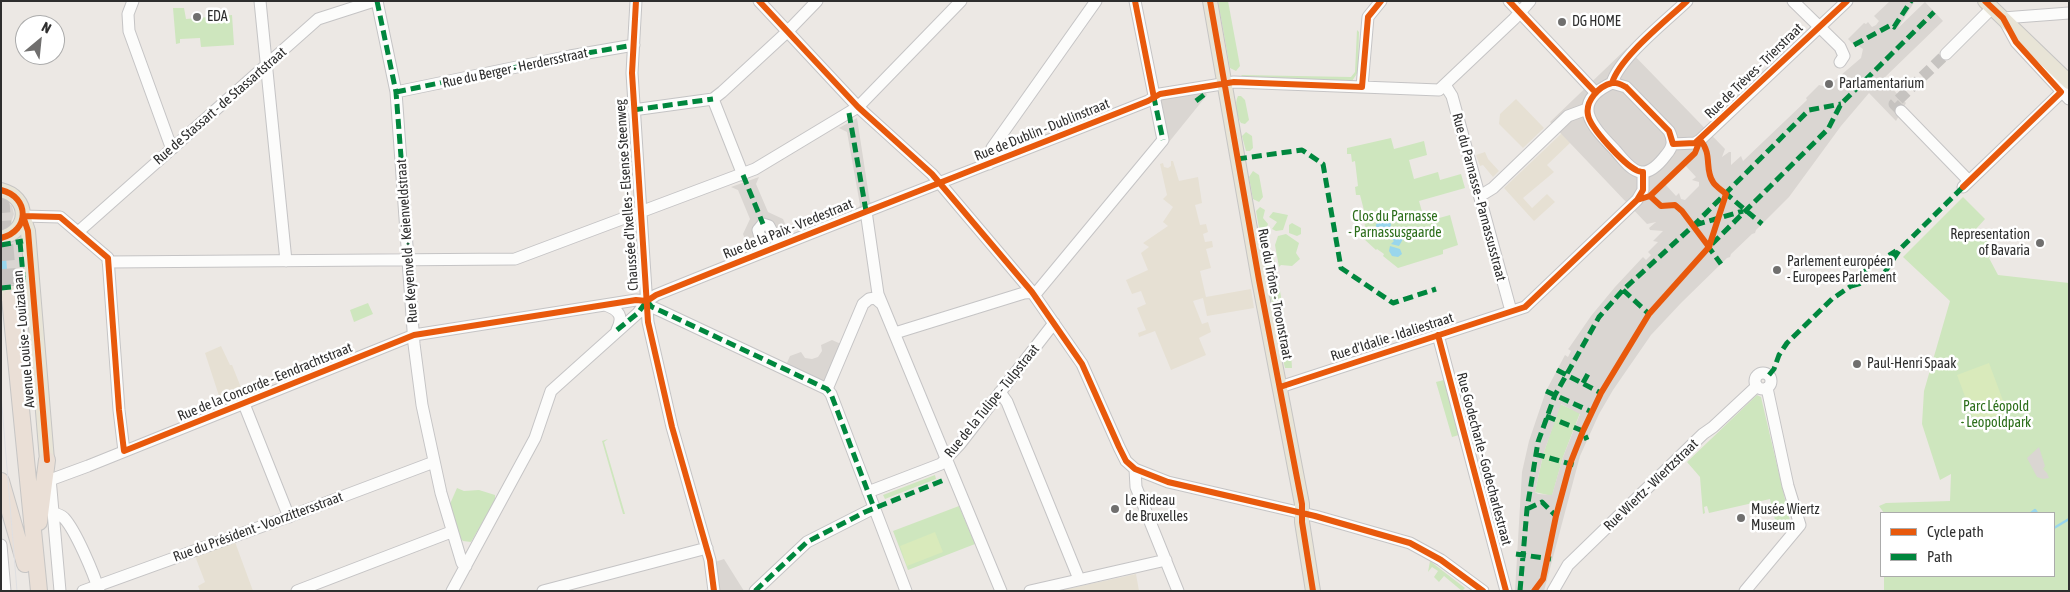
<!DOCTYPE html>
<html>
<head>
<meta charset="utf-8">
<style>
  body { margin:0 }
  #map { position:relative; width:2070px; height:592px; overflow:hidden; background:#ece8e4; font-family:"Asap Condensed",sans-serif }
  canvas { display:block }
  .frame { position:absolute; inset:0; border:2px solid #2e2e2e; pointer-events:none }
  .legend { position:absolute; left:1880px; top:512px; width:175px; height:65px; box-sizing:border-box; background:#fff; border:1px solid #ababab; margin:0; padding:6px 9px; list-style:none; font-size:15px; color:#2e2e2e }
  .legend li { display:flex; align-items:center; gap:10px; height:25px }
  .legend b { width:25px; border:1px solid #ababab }
  .north { position:absolute; left:15px; top:15px; width:50px; height:50px; box-sizing:border-box; background:#fff; border:1px solid #ababab; border-radius:50%; rotate:28deg; font-size:14px; font-weight:700; line-height:20px; text-align:center; color:#2e2e2e }
  .north::after { content:''; display:block; margin:auto; width:18px; height:22px; background:#706f6e; clip-path:polygon(50% 0,100% 100%,50% 72%,0 100%) }
</style>
</head>
<body>
<div id="map">
<canvas width="2070" height="592"></canvas>
<div class="frame"></div>
<ul class="legend">
<li><b style="height:6px;background:#e8590c"></b>Cycle path</li>
<li><b style="height:6px;background:#00873e"></b>Path</li>
</ul>
<div class="north">N</div>
</div>
<script>
const ctx = document.querySelector('canvas').getContext('2d');
ctx.lineJoin = 'round';
function fillPath(path, color) { ctx.fillStyle = color; ctx.fill(path, 'evenodd'); }
function stroke(path, color, width, dash) { ctx.strokeStyle = color; ctx.lineWidth = width; ctx.lineCap = dash ? 'butt' : 'round'; ctx.setLineDash(dash || []); ctx.stroke(path); }
function write(font, color, halo, rows, align = 'center') {
  ctx.font = font + ' "Asap Condensed",sans-serif'; ctx.lineWidth = 5; ctx.setLineDash([]); ctx.textBaseline = 'middle'; ctx.strokeStyle = halo; ctx.fillStyle = color; for (const [text, x, y, turn = 0] of rows) {
    ctx.save(); ctx.translate(x, y); ctx.rotate((+turn || 0) * Math.PI / 180); ctx.textAlign = isNaN(turn) ? turn : align; if (halo) ctx.strokeText(text, 0, 0); ctx.fillText(text, 0, 0); ctx.restore();
  }
}
const education = new Path2D(`
  M1516,99L1544,128L1523,148L1499,124L1500,114Z
  M1562,133L1571,142L1547,165L1554,172L1523,198L1532,208L1547,194L1555,202L1534,221L1504,188Z
  M1485,152L1488,159L1499,171L1493,177L1483,165L1480,166L1476,155Z
  M1171,161H1173L1179,181L1198,177L1202,203L1195,205L1200,225L1206,224L1208,232L1203,234L1205,242L1212,241L1213,247L1206,249L1211,268L1200,271L1206,297L1251,289L1254,308L1207,316L1203,298L1193,301L1202,324L1208,322L1211,332L1199,338L1206,355L1171,370L1155,331L1139,337L1138,333L1146,330L1137,308L1146,304L1141,291L1132,294L1126,280L1148,270L1141,253L1149,247L1143,243L1168,226L1163,222L1173,207L1163,199L1167,195L1160,164L1163,163L1164,167L1168,168L1171,166Z
  M221,346L230,365H232L244,395L222,405L205,353Z
  M235,542L253,591H200L198,586L205,582L195,556Z
  M1136,574L1139,591H1063L1062,590Z`);
const green = new Path2D(`
  M1218,1H1228L1240,66L1236,71L1230,68Z
  M173,8H184L186,19L232,15L234,45L201,47L200,38L180,39V43L176,44Z
  M1357,30L1359,32L1358,72L1352,81L1239,78L1242,75L1351,77L1355,72Z
  M1238,96H1241L1245,100L1249,120L1245,124L1241,123C1237,117 1234,103 1238,96Z
  M1246,132L1252,136L1253,148L1250,151H1246L1242,136Z
  M1391,138L1394,149L1424,141L1427,155L1409,160L1414,179L1438,172L1440,180L1461,174L1465,188L1419,201L1425,222L1450,215L1458,245L1443,250V254L1398,268L1383,256L1384,254L1377,249L1376,250L1364,239V227H1365L1364,219L1366,218L1360,195H1356L1355,187L1358,186L1355,161L1352,162L1351,154H1347V148Z
  M1253,171L1259,175L1263,197L1259,202L1253,199L1249,177Z
  M1963,197L1985,219L1976,229L1996,251L1989,258L1998,275L2069,283V591H1884V576H2054V513H1884L1879,506L1886,503L1950,501L1951,474L1940,480L1922,424L1924,391L1950,301L1903,257Z
  M1260,207L1265,210L1263,218L1268,224L1265,232L1270,240L1266,244L1261,240L1256,211Z
  M1273,212L1288,215L1283,230L1276,231L1272,229L1277,222L1269,217Z
  M1292,223L1301,228V234L1297,236L1289,233V225Z
  M1286,234L1299,243L1296,253L1300,259L1292,266L1281,265L1279,267L1275,245L1278,236Z
  M1267,248L1273,252L1276,270L1272,274L1266,270L1263,252Z
  M1273,282L1279,285L1284,314L1280,320L1274,316L1269,287Z
  M368,303L373,314L354,322L350,310Z
  M1286,351L1291,353L1292,368H1285L1282,355Z
  M1444,380L1459,435L1452,437L1436,382Z
  M1757,395L1761,397L1791,525L1760,532L1758,524L1775,520L1773,511L1776,510L1775,507L1772,508L1770,499L1709,513L1707,506L1704,507L1705,513L1703,514L1700,477L1687,462Z
  M1560,404L1580,413L1563,457L1552,496L1535,492L1543,455Z
  M608,439L604,442L625,514H623L602,441Z
  M935,475L936,479L885,499L883,495Z
  M457,488L464,491L479,490L495,495V501L471,542L463,541L459,537L450,504Z
  M959,506L975,544L908,570L893,531Z
  M1430,561L1465,588L1462,591L1444,576L1439,582L1434,577L1438,571L1432,567L1428,572Z`);
const pitch = new Path2D(`
  M1989,363L2008,414L1976,426L1957,375Z
  M935,532L943,552L907,566L900,546Z`);
const plaza = new Path2D(`
  M1890,1H1915L1898,28L1925,2L1943,21L1883,79L1906,103L1896,121L1869,93L1841,126L1789,197L1756,230L1755,233L1752,234L1731,254L1730,257L1727,258L1681,303L1651,335L1613,390L1599,414L1580,456L1544,591H1515L1522,472L1529,441L1546,391L1565,355L1568,357L1571,351L1568,349L1569,348L1591,316L1615,287L1643,257L1646,260L1651,255L1648,252L1658,242L1653,241L1663,231L1650,230L1649,228L1656,222L1647,224L1550,122L1627,48L1725,149L1722,157L1729,152H1731V165L1741,156L1743,161L1807,100L1806,98L1819,85L1827,87L1861,58L1863,49L1857,45L1855,46L1848,39L1864,23L1866,24L1868,22L1872,27L1876,25L1879,21L1874,16ZM1685,165L1696,177L1692,180L1699,182V186L1685,200L1681,199L1679,193L1676,196L1665,184ZM1561,404L1580,414L1563,457L1552,495L1538,494L1535,492L1543,455Z
  M1204,90L1207,95L1169,142L1166,140L1158,104L1162,96Z
  M857,118L869,196L870,202L873,203L858,208L860,205L847,132L839,128Z
  M759,177L756,184L768,212L783,219L789,233L793,237L780,239L766,220L760,247L751,254L743,234L750,219L738,190L731,187Z
  M1,198L12,206L14,214L11,223L1,229Z
  M21,234L27,290L1,292L5,256H1V243Z
  M832,340L841,344L827,379L824,381L786,365L790,356L801,352L805,358L812,359L818,357L822,351L821,345Z
  M2039,447L2045,466L2043,469L2047,473L2049,478L2043,479L2037,477L2027,458Z
  M724,559L744,591H718L715,562Z`);
const water = new Path2D(`
  M1386,220L1391,224L1389,236L1385,234L1381,237L1379,233L1376,232V224Z
  M1393,232H1397L1401,234L1403,239L1399,246L1391,244L1394,241L1391,238Z
  M1390,246L1400,249L1402,254L1398,257L1392,256L1389,251Z
  M1,256H6L8,284L1,285Z`);
const stream = new Path2D(`
  M2031,513L2035,510L2037,513
  M2054,528L2069,519`);
const minorTunnel = new Path2D(`
  M1901,111L1894,104L1946,54`);
const highwayTunnel = new Path2D(`
  M1,197L10,298`);
const minor = new Path2D(`
  M133,1L128,14L129,31L170,144L173,148
  M260,1L286,261
  M377,1L396,92L414,344L422,405L441,493L462,563L466,566
  M636,1L632,73L648,322L672,427L710,560L714,591
  M759,1L858,107L932,174L1032,292L1082,364L1119,447L1126,461L1135,469L1168,482L1315,516L1410,543L1441,560L1483,591
  M1509,1L1595,92
  M1793,1L1840,47L1844,56L1840,62
  M2069,13L2003,18L2016,42L2069,99
  M1946,54L1992,8
  M1612,83L1626,87L1669,131C1674,141 1673,147 1666,155C1660,163 1651,173 1641,172C1631,171 1621,157 1615,150C1592,126 1569,103 1612,83Z
  M1612,83C1620,57 1666,21 1687,1
  M1445,85L1452,96L1511,311
  M1362,87L1368,17L1381,1
  M396,92L570,56L634,45
  M713,99L743,175
  M633,110L713,99L722,92L787,32L817,1
  M1901,111L1969,181
  M1673,144L1695,143L1700,140L1847,1
  M989,164L992,148L1096,1
  M1963,187L2066,88
  M1480,196L1493,188L1568,116L1587,109
  M866,211L878,294L1001,591
  M23,216L60,217L108,258L119,410L124,451
  M78,232L318,19L374,1
  M764,251L758,230L763,224L769,226L779,245
  M108,262L515,259L755,169L858,107L961,1
  M647,301L652,307L661,311L827,389
  M605,305C619,310 624,316 617,330
  M895,333L1024,293L1037,292L1163,140L1135,1
  M1438,335L1506,591
  M1755 381a8 8 0 1 1 16 0a8 8 0 1 1-16 0Z
  M1280,387L1525,307L1637,200L1643,190V172
  M827,389L831,394L906,591
  M827,389L863,304L869,299L875,298L882,304
  M1000,392L1007,402L1079,579
  M244,404L289,517
  M1135,469L1136,487L1178,591
  M50,478L60,591
  M50,480L88,466L414,335L636,300L647,301
  M868,492L941,464L960,444L1054,323
  M53,513C58,514 61,515 64,518C76,531 94,574 99,591
  M1,545L5,591
  M83,591L296,514L434,462
  M297,591L451,532
  M452,591L535,438L551,391L638,313L647,301L656,295C819,229 984,166 1148,101L1160,94L1234,82L1439,90L1514,19L1530,1
  M543,591L707,548
  M755,591L807,542L874,508
  M1030,591L1166,560
  M1553,591L1568,565L1703,434L1713,427L1757,386
  M1745,591L1800,525L1788,486L1767,388`);
const major = new Path2D(`
  M1210,1L1259,280L1302,504V522L1313,591
  M1985,1L2069,82
  M1,190C30,197 30,231 1,238
  M23,216L28,231L47,460
  M1,294C13,293 23,290 33,298`);
const highway = new Path2D(`
  M10,298L39,591
  M1,481L25,564
  M39,522L47,460`);
const tram = new Path2D(`
  M1,394L17,591`);
const quiet = new Path2D(`
  M377,1L396,92L409,260
  M1854,45L1891,25L1894,27L1911,1
  M396,92L570,56L634,45
  M1156,97L1154,98L1163,140
  M1196,101L1205,94
  M633,110L713,99
  M849,113L866,211
  M1237,159L1302,150L1323,164L1341,268L1393,303L1436,289
  M743,175L763,224
  M1724,192L1762,224
  M1695,225L1743,211
  M20,242L24,286
  M1712,244L1828,129L1841,104L1934,12
  M1,245L23,241
  M1707,245L1721,264
  M1876,263L1896,251
  M1885,272L1900,249L1963,187
  M1851,286L1872,280
  M1,288L21,286
  M1623,290L1649,314
  M647,301L652,307L661,311L827,389L831,394L874,508
  M617,330L638,313L646,302
  M1557,370L1601,393
  M1769,375L1774,369L1779,355L1787,343L1832,299L1851,286L1868,268
  M1583,383L1589,372
  M1546,391L1592,412
  M1546,416L1583,431L1587,440
  M1535,454L1578,466
  M1527,509L1542,502L1556,516
  M1516,554L1551,559
  M755,591L807,542L865,512L944,480
  M1520,591L1527,509L1538,442L1555,395L1599,317L1623,290L1693,226L1809,110L1841,104`);
const cycleway = new Path2D(`
  M636,1L632,73L648,322L672,427L710,560L714,591
  M759,1L858,107L932,174L1032,292L1082,364L1119,447L1126,461L1135,469L1168,482L1315,516L1410,543L1441,560L1483,591
  M1135,1L1154,98
  M1210,1L1259,280L1302,504V522L1313,591
  M1509,1L1595,92
  M1612,83C1620,57 1666,21 1687,1
  M1963,187L2061,92L2016,42L2003,18L1985,1
  M1,190C30,197 30,231 1,238
  M1650,196L1661,206L1675,205L1682,211L1709,247
  M1637,200L1650,196L1695,153L1700,140
  M23,216L60,217L108,258L119,410L124,451L414,335L636,300L647,301
  M23,216L28,231L47,460
  M647,301L656,295C819,229 984,166 1148,101L1160,94L1234,82L1362,87L1368,17L1381,1
  M1438,335L1506,591
  M1280,387L1525,307L1637,200L1643,190V172C1642,172 1637,171 1636,170C1624,164 1590,128 1588,115C1585,101 1599,86 1612,83C1617,82 1622,85 1626,87L1669,131L1673,144L1695,143L1847,1
  M1534,591L1543,579L1556,516L1570,464L1583,431L1601,393L1649,314L1709,247L1726,194C1722,190 1716,187 1713,182C1704,169 1713,154 1700,140`);
const markers = [
  [197,17,5,"#706f6e"],
  [1562,22,5,"#706f6e"],
  [1829,84,5,"#706f6e"],
  [2040,243,5,"#706f6e"],
  [1777,270,5,"#706f6e"],
  [1857,364,5,"#706f6e"],
  [1115,509,5,"#706f6e"],
  [1741,518,5,"#706f6e"]
];
const poiNames = [
  ["EDA",207,17],
  ["DG HOME",1572,22],
  ["Parlamentarium",1839,84],
  ["Representation",2030,235,"right"],
  ["of Bavaria",2030,251,"right"],
  ["Parlement européen",1787,262],
  ["- Europees Parlement",1787,278],
  ["Paul-Henri Spaak",1867,364],
  ["Le Rideau",1125,501],
  ["de Bruxelles",1125,517],
  ["Musée Wiertz",1751,510],
  ["Museum",1751,526]
];
const streetNames = [
  ["Rue du Berger - Herdersstraat",515,68,-12],
  ["Rue de Trèves - Trierstraat",1754,71,-44],
  ["Rue de Stassart - de Stassartstraat",220,106,-41],
  ["Rue de Dublin - Dublinstraat",1042,130,-22],
  ["Chaussée d'Ixelles - Elsense Steenweg",627,195,-94],
  ["Rue du Parnasse - Parnassusstraat",1479,197,75],
  ["Rue de la Paix - Vredestraat",788,229,-22],
  ["Rue Keyenveld - Keienveldstraat",407,241,-94],
  ["Rue du Trône - Troonstraat",1275,294,79],
  ["Rue d'Idalie - Idaliestraat",1392,337,-18],
  ["Avenue Louise - Louizalaan",24,339,-95],
  ["Rue de la Concorde - Eendrachtstraat",265,382,-22],
  ["Rue de la Tulipe - Tulpstraat",992,401,-51],
  ["Rue Godecharle - Godecharlestraat",1484,459,75],
  ["Rue Wiertz - Wiertzstraat",1651,485,-44],
  ["Rue du Président - Voorzittersstraat",258,527,-20]
];
const parkNames = [
  ["Clos du Parnasse",1395,217],
  ["- Parnassusgaarde",1395,233],
  ["Parc Léopold",1996,407],
  ["- Leopoldpark",1996,423]
];
fillPath(education, '#e6e0d3');
fillPath(green, '#cee6be');
fillPath(pitch, '#d9eabb');
fillPath(plaza, '#dad6d2');
fillPath(water, '#99d6ec');
stroke(stream, '#99d6ec', 2.5);
stroke(minorTunnel, '#c6c3c0', 11, [11, 5.5]);
stroke(highwayTunnel, '#c6c3c0', 16, [16, 8]);
stroke(minor, '#c5c4c5', 13);
stroke(major, '#c6c5c4', 16);
stroke(highway, '#c6c5c4', 18);
stroke(minor, '#fcfcfb', 11);
stroke(major, '#e8e4d6', 14);
stroke(highway, '#eadfd6', 16);
stroke(tram, '#dfdfe1', 1);
stroke(quiet, '#00873e', 5, [10, 5]);
stroke(cycleway, '#e8590c', 6);
for (const [x, y, r, color] of markers) { const dot = new Path2D(); dot.arc(x, y, r, 0, 2 * Math.PI); ctx.fillStyle = color; ctx.fill(dot); stroke(dot, '#fff', 2); }
write('14px', '#2e2e2e', '#fff', poiNames, 'left');
write('14px', '#2e2e2e', '#fff', streetNames);
write('14px', '#2c6e1b', '#fff', parkNames);
</script>
</body>
</html>
